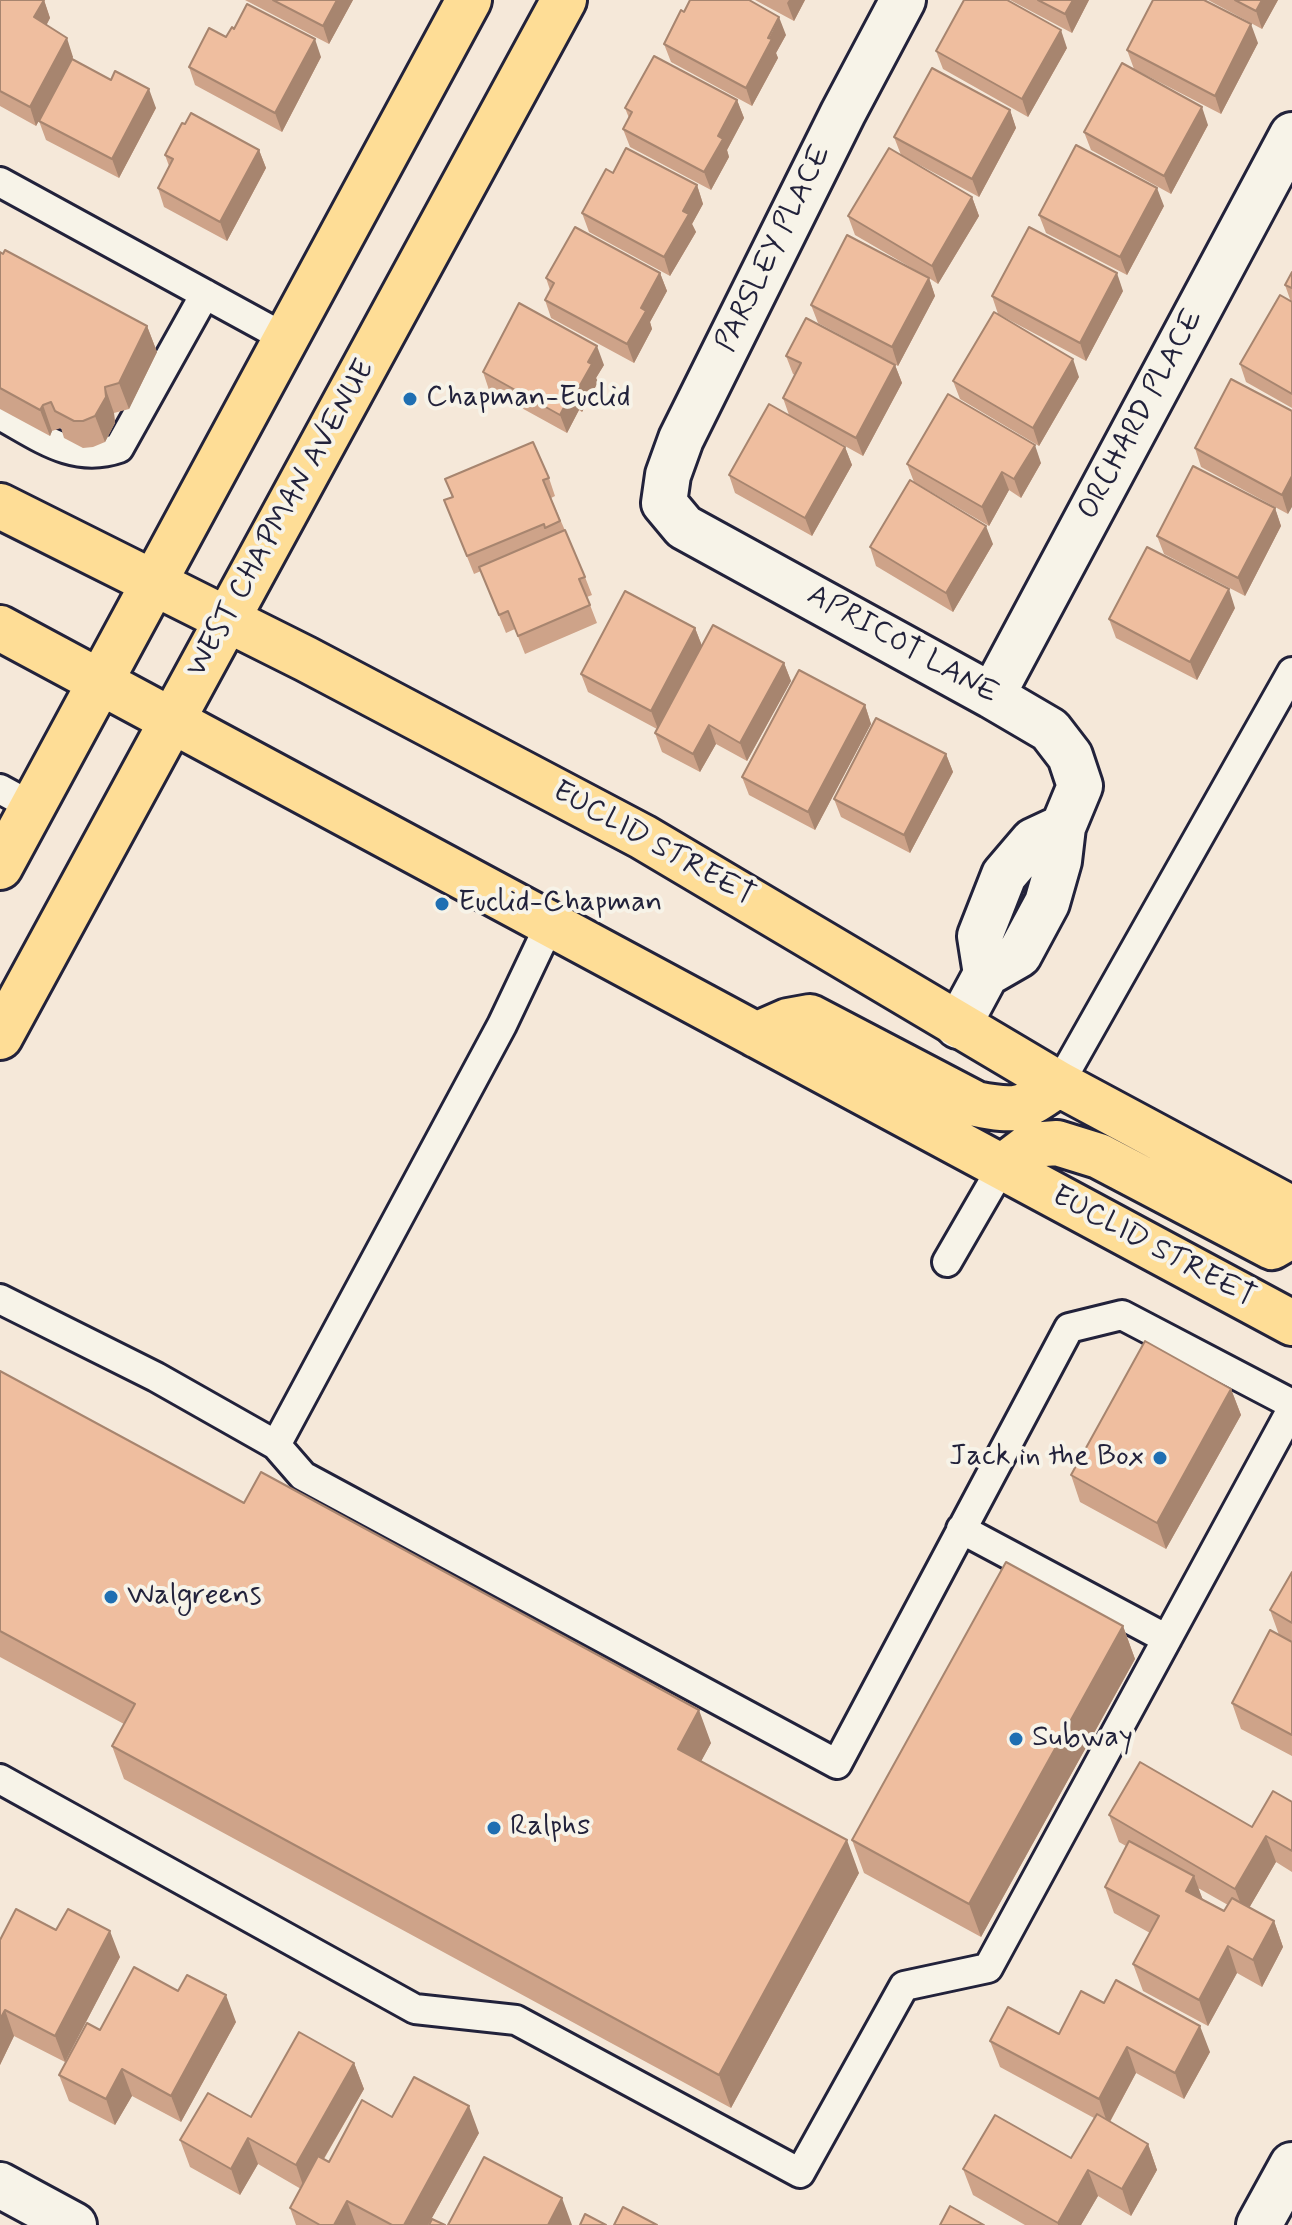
<!DOCTYPE html>
<html>
<head>
<meta charset="utf-8">
<style>
  body { margin:0 }
  canvas { display:block; background:#f5e8d9 }
</style>
</head>
<body>
<canvas width="1292" height="2225"></canvas>
<script>
const ctx = document.querySelector('canvas').getContext('2d');
ctx.lineJoin = 'round';
function stroke(path, color, width, dash) { ctx.strokeStyle = color; ctx.lineWidth = width; ctx.lineCap = dash ? 'butt' : 'round'; ctx.setLineDash(dash || []); ctx.stroke(path); }
function fillPath(path, color) { ctx.fillStyle = color; ctx.fill(path, 'evenodd'); }
function write(font, color, halo, rows, align = 'center') {
  ctx.font = font + ' Mynerve,sans-serif'; ctx.lineWidth = 8; ctx.setLineDash([]); ctx.textBaseline = 'middle'; ctx.strokeStyle = halo; ctx.fillStyle = color; for (const [text, x, y, turn = 0] of rows) {
    ctx.save(); ctx.translate(x, y); ctx.rotate((+turn || 0) * Math.PI / 180); ctx.textAlign = isNaN(turn) ? turn : align; if (halo) ctx.strokeText(text, 0, 0); ctx.fillText(text, 0, 0); ctx.restore();
  }
}
const service = new Path2D(`
  M0,182L287,339
  M0,415C39,436 73,464 119,448L205,294
  M0,789L33,807
  M1059,1084L1292,672
  M947,1262L1002,1167
  M0,1299L156,1377L276,1445L303,1476L837,1764L1069,1328L1122,1315L1292,1404
  M276,1445L502,1025L550,924
  M961,1529L1167,1639
  M0,1779L415,2009L516,2020L800,2173L904,1986L988,1968L1292,1409`);
const minor = new Path2D(`
  M903,0L843,113L681,439L668,475L664,503L684,527L992,696L1050,730L1070,756L1080,786L1063,827L1059,861L1047,903L1019,955L986,974
  M992,696L1292,135
  M958,1026L986,974L980,936L1004,875L1033,841L1063,827
  M0,2185L74,2225
  M1259,2225L1292,2165`);
const primary = new Path2D(`
  M0,506L306,659L643,837L1059,1084L1292,1209
  M0,628L1292,1323
  M0,867L469,0
  M756,1035L788,1021L810,1017L976,1104C1020,1113 1023,1109 1059,1084
  M0,1037L564,0
  M1002,1167L1031,1145L1057,1143L1099,1156L1272,1247L1292,1235`);
const wall = new Path2D(`
  M0,0H44L50,18L46,25L73,57L72,59L156,108L119,178L46,140L39,121L61,80L36,126L0,106Z
  M245,0H353L329,44Z
  M755,0H805L794,21Z
  M1010,0H1089L1072,33Z
  M1208,0H1278L1262,29Z
  M684,12L786,35L776,53L778,58L752,106L671,62L664,44Z
  M226,37L321,57L282,132L195,85L189,67Z
  M1258,43L1221,114L1134,69L1127,50Z
  M1067,48L1028,117L943,69L936,51Z
  M737,100L744,118L727,150L729,157L711,190L630,147L623,129L629,118L625,108Z
  M1010,110L1016,128L979,197L901,155L894,137Z
  M1208,125L1171,194L1091,150L1084,132Z
  M259,150L266,168L227,241L164,207L158,188L169,166L165,155Z
  M613,173L697,185L703,204L692,224L696,232L670,276L589,232L582,213Z
  M972,197L979,216L938,284L929,278L935,296L898,366L818,323L811,305L922,274L855,235L848,216Z
  M1164,206L1127,275L1046,233L1039,215Z
  M0,252L147,326L157,352L129,409L114,413L115,423L105,442L93,447L83,448L64,438L61,428L52,431L50,436L0,409Z
  M1292,272V408L1246,382L1240,364L1291,302L1285,285Z
  M660,273L667,291L650,322L652,329L634,363L551,318L545,300L550,290L546,278Z
  M1123,291L1086,361L998,314L992,296Z
  M786,356L895,365L902,383L863,456L836,441L845,447L852,465L812,536L735,493L729,475L789,415L783,398L795,375L793,374Z
  M604,365L596,378L598,382L582,412L579,410L567,433L489,390L483,372Z
  M1079,377L1039,446L960,399L953,381Z
  M1292,411L1288,514L1201,467L1195,448Z
  M1041,463L1021,498L1009,490L989,526L914,482L907,464Z
  M549,478L555,496L551,498L585,577L592,595L587,597L597,623L525,654L515,629L506,633L481,571L474,574L444,500L452,497L445,479Z
  M1275,508L1281,526L1245,596L1164,554L1157,536Z
  M993,544L953,612L876,566L870,547Z
  M1235,608L1197,680L1116,638L1109,619Z
  M695,628L702,646L784,663L791,681L747,761L716,744L700,772L662,752L655,733L657,729L588,692L581,674Z
  M865,705L871,724L815,830L749,795L742,777Z
  M946,754L953,772L910,853L841,817L834,799Z
  M0,1371L244,1503L711,1743L701,1761L859,1873L731,2108L124,1779L112,1746L124,1724L0,1657Z
  M1231,1389L1241,1415L1166,1549L1080,1502L1071,1475Z
  M1292,1572V1756L1241,1729L1232,1703L1279,1635L1270,1610Z
  M1123,1626L1135,1659L981,1937L864,1873L852,1840Z
  M1292,1802V1872L1276,1862L1249,1908L1274,1921L1283,1947L1262,1987L1237,1973L1208,2026L1143,1991L1133,1964L1150,1933L1114,1913L1105,1887L1126,1846L1119,1842L1109,1815L1252,1827ZM1198,1888L1228,1905L1224,1911L1203,1900Z
  M56,1930L120,1957L65,2062L14,2036L0,2065V1940Z
  M178,1991L236,2022L181,2122L132,2096L115,2125L69,2101L59,2075L100,2030Z
  M1104,2003L1210,2052L1184,2099L1136,2073L1110,2122L1148,2144L1157,2170L1131,2216L1098,2196L1081,2225H1025L973,2195L963,2169L1071,2158L1094,2118L1000,2067L990,2041L1059,2034Z
  M354,2063L364,2089L324,2159L329,2162L392,2117L479,2133L428,2225H296L290,2208L301,2189L258,2164L240,2195L190,2167L180,2140L251,2117Z`);
const shadedWall = new Path2D(`
  M44,0L50,18L41,36L34,17Z
  M337,0H353L329,44L323,26Z
  M789,0H805L794,21L787,3Z
  M1073,0H1089L1072,33L1065,14Z
  M1262,0H1278L1262,29L1256,11Z
  M779,17L786,35L776,53L778,58L752,106L746,88Z
  M1251,24L1258,43L1221,114L1215,96Z
  M1061,30L1067,48L1028,117L1022,99Z
  M67,38L73,57L36,126L30,107Z
  M315,39L321,57L282,132L275,113Z
  M149,89L156,108L119,178L112,159Z
  M737,100L744,118L727,150L729,157L711,190L704,172L718,136Z
  M1202,107L1208,125L1171,194L1164,176Z
  M1010,110L1016,128L979,197L972,179Z
  M259,150L266,168L227,241L220,222Z
  M697,185L703,204L692,224L696,232L670,276L664,257L683,211Z
  M1157,188L1164,206L1127,275L1120,257Z
  M972,197L979,216L938,284L932,266Z
  M660,273L667,291L650,322L652,329L634,363L627,344L641,308Z
  M1117,273L1123,291L1086,361L1080,343Z
  M929,278L935,296L898,366L892,347Z
  M147,326L157,352L129,409L119,383Z
  M597,346L604,365L596,378L598,382L582,412L575,394L588,362Z
  M1073,359L1079,377L1039,446L1033,428Z
  M895,365L902,383L863,456L856,438Z
  M105,387L114,413L115,423L105,442L95,416Z
  M572,392L579,410L567,433L560,415Z
  M43,405L52,431L50,436L40,410Z
  M1035,445L1041,463L1021,498L1014,479Z
  M845,447L852,465L812,536L805,518Z
  M1002,472L1009,490L989,526L982,507Z
  M1292,476V507L1288,514L1282,495Z
  M1275,508L1281,526L1245,596L1238,578Z
  M986,526L993,544L953,612L946,593Z
  M1229,589L1235,608L1197,680L1190,662Z
  M695,628L702,646L658,729L651,711Z
  M784,663L791,681L747,761L740,743Z
  M865,705L871,724L815,830L808,812Z
  M709,725L716,744L700,772L693,754Z
  M946,754L953,772L910,853L904,835Z
  M1231,1389L1241,1415L1166,1549L1157,1523Z
  M1123,1626L1135,1659L981,1937L969,1904Z
  M699,1710L711,1743L690,1782L678,1749Z
  M1266,1836L1276,1862L1245,1915L1235,1889Z
  M847,1840L859,1873L731,2108L719,2075Z
  M1194,1876L1204,1903L1186,1891Z
  M1274,1921L1283,1947L1262,1987L1253,1960Z
  M110,1931L120,1957L65,2062L55,2036Z
  M1228,1946L1237,1973L1208,2026L1199,2000Z
  M226,1995L236,2022L181,2122L171,2096Z
  M5,2010L14,2036L0,2065V2019Z
  M1200,2026L1210,2052L1184,2099L1175,2073Z
  M1127,2047L1136,2073L1108,2125L1099,2099Z
  M354,2063L364,2089L305,2191L296,2165Z
  M122,2069L132,2096L115,2125L106,2099Z
  M469,2106L479,2133L428,2225H404Z
  M248,2138L258,2164L240,2195L231,2169Z
  M1148,2144L1157,2170L1131,2216L1122,2189Z
  M1088,2170L1098,2196L1081,2225H1058V2223Z
  M562,2198L572,2225H548Z
  M347,2201L356,2225H334Z`);
const building = new Path2D(`
  M0,0H44L34,17L67,38L30,107L0,91Z
  M273,0H337L323,26Z
  M690,0H749L779,17L768,38L772,39L746,88L664,44L681,10L684,12Z
  M964,0H1007L1061,30L1022,99L936,51Z
  M1038,0H1073L1065,14Z
  M1153,0H1204L1251,24L1215,96L1127,50Z
  M1235,0H1262L1256,11Z
  M247,4L315,39L275,113L189,67L209,28L226,37L232,27L234,29Z
  M654,56L737,100L718,136L723,139L704,172L623,129L632,112L625,108Z
  M72,59L111,80L115,71L149,89L112,159L39,121Z
  M1122,63L1202,107L1164,176L1084,132Z
  M932,68L1010,110L972,179L894,137Z
  M191,113L259,150L220,222L158,188L173,159L165,155L182,123L185,124Z
  M1076,145L1157,188L1120,257L1039,215Z
  M626,148L697,185L683,211L689,214L664,257L582,213L606,169L613,173Z
  M889,148L972,197L932,266L848,216Z
  M575,227L660,273L641,308L646,311L627,344L545,300L554,283L546,278Z
  M1029,227L1117,273L1080,343L992,296Z
  M847,235L929,278L892,347L811,305Z
  M5,250L147,326L119,383L105,387L106,397L95,416L83,421H74L55,411L51,402L43,405L40,410L0,388V252L3,254Z
  M1292,272V288L1285,285Z
  M1280,295L1292,302V394L1240,364Z
  M519,303L597,346L588,362L592,364L575,394L572,392L560,415L483,372Z
  M994,312L1073,359L1033,428L953,381Z
  M806,318L895,365L856,438L783,398L801,363L786,356Z
  M1231,379L1292,411V476L1282,495L1195,448Z
  M948,394L1035,445L1014,479L1002,472L982,507L907,464Z
  M769,404L845,447L805,518L729,475Z
  M533,442L549,478L543,480L560,521L545,528L544,524L467,556L444,500L453,497L445,479Z
  M1193,466L1275,508L1238,578L1157,536Z
  M910,480L986,526L946,593L870,547Z
  M565,530L585,577L579,579L590,605L518,636L508,611L499,615L479,567Z
  M1147,547L1229,589L1190,662L1109,619Z
  M625,591L695,628L651,711L581,674Z
  M713,625L784,663L740,743L709,725L693,754L655,733Z
  M799,670L865,705L808,812L742,777Z
  M876,718L946,754L904,835L834,799Z
  M1145,1341L1231,1389L1157,1523L1071,1475Z
  M0,1371L244,1503L261,1472L699,1710L678,1749L847,1840L719,2075L112,1746L135,1704L0,1631Z
  M1006,1562L1123,1626L969,1904L852,1840Z
  M1292,1572V1623L1270,1610Z
  M1270,1630L1292,1642V1735L1232,1703Z
  M1140,1762L1252,1827L1273,1791L1292,1802V1851L1266,1836L1235,1889L1109,1815Z
  M1129,1841L1194,1876L1186,1891L1224,1911L1232,1898L1274,1921L1253,1960L1228,1946L1199,2000L1133,1964L1159,1916L1105,1887Z
  M16,1909L56,1930L68,1909L110,1931L55,2036L5,2010L0,2019V1940Z
  M134,1967L178,1991L187,1975L226,1995L171,2096L122,2069L106,2099L59,2075L87,2023L100,2030Z
  M1116,1980L1200,2026L1175,2073L1127,2047L1099,2099L990,2041L1008,2007L1059,2034L1081,1991L1104,2003Z
  M299,2032L354,2063L296,2165L248,2138L231,2169L180,2140L208,2093L251,2117Z
  M414,2077L469,2106L404,2225H392L347,2201L334,2225H320L290,2208L318,2156L329,2162L362,2100L392,2117Z
  M1097,2114L1148,2144L1122,2189L1088,2170L1058,2223L963,2169L995,2115L1071,2158Z
  M484,2157L562,2198L548,2225H448Z
  M950,2206L984,2225H940Z
  M623,2207L657,2225H614Z
  M585,2214L606,2225H580Z
  M432,2219L445,2225H429Z`);
const markers = [
  [410,399,8,"#1f6fb2"],
  [442,904,8,"#1f6fb2"],
  [1160,1458,8,"#1f6fb2"],
  [111,1597,8,"#1f6fb2"],
  [1016,1739,8,"#1f6fb2"],
  [494,1828,8,"#1f6fb2"]
];
const streetNames = [
  ["PARSLEY PLACE",775,249,-64],
  ["ORCHARD PLACE",1142,415,-62],
  ["WEST CHAPMAN AVENUE",282,519,-61],
  ["APRICOT LANE",902,646,29],
  ["EUCLID STREET",653,845,29],
  ["EUCLID STREET",1153,1248,28]
];
const poiNames = [
  ["Chapman-Euclid",426,399],
  ["Euclid-Chapman",458,904],
  ["Jack in the Box",1144,1458,"right"],
  ["Walgreens",127,1597],
  ["Subway",1032,1739],
  ["Ralphs",510,1828]
];
stroke(service, '#22223b', 34);
stroke(minor, '#22223b', 50);
stroke(primary, '#22223b', 50);
stroke(service, '#f7f3e8', 28);
stroke(minor, '#f7f3e8', 44);
stroke(primary, '#fedd96', 44);
fillPath(wall, '#cea389');
fillPath(shadedWall, '#a7856f');
fillPath(building, '#efbe9f');
stroke(building, '#a7856f', 2);
for (const [x, y, r, color] of markers) { const dot = new Path2D(); dot.arc(x, y, r, 0, 2 * Math.PI); ctx.fillStyle = color; ctx.fill(dot); stroke(dot, '#f7f3e8', 3); }
write('30px', '#22223b', '#f7f3e8', streetNames);
write('30px', '#22223b', '#f7f3e8', poiNames, 'left');
</script>
</body>
</html>
